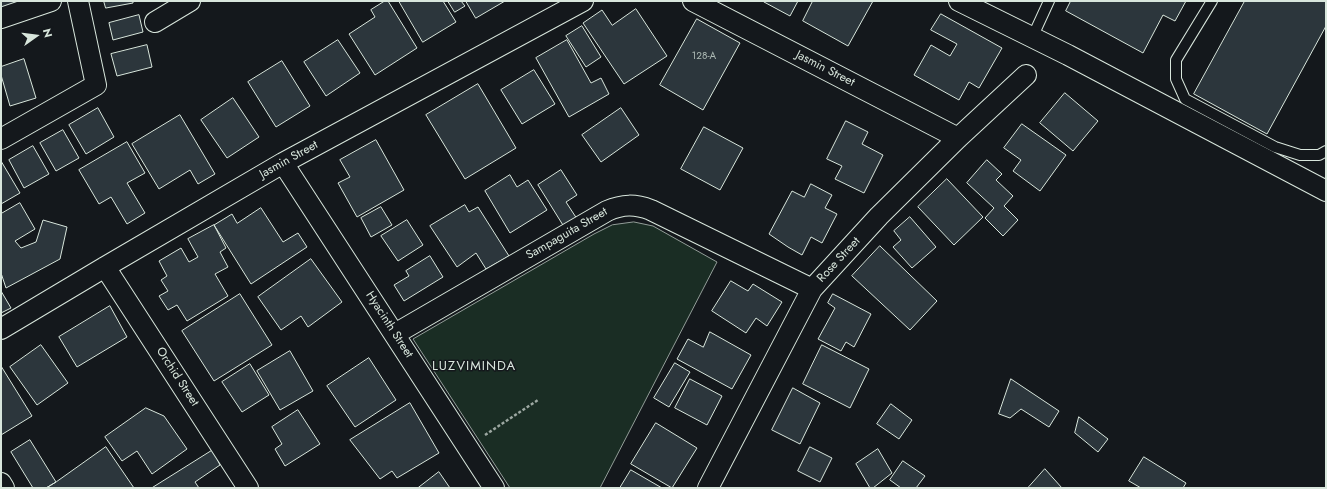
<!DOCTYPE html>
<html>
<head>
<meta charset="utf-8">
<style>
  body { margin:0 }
  #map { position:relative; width:1327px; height:489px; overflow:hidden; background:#14181c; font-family:Jost,sans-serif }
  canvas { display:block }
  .frame { position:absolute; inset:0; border:2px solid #d8e6dc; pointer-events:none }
  .north { position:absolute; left:16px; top:16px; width:40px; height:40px; -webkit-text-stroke:3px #14181c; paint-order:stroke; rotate:76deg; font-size:11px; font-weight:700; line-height:16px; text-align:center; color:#d8e6dc }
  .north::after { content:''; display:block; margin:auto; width:14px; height:18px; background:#d8e6dc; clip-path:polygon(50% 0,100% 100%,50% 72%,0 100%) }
</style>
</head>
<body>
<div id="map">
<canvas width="1327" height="489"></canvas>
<div class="frame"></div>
<div class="north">N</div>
</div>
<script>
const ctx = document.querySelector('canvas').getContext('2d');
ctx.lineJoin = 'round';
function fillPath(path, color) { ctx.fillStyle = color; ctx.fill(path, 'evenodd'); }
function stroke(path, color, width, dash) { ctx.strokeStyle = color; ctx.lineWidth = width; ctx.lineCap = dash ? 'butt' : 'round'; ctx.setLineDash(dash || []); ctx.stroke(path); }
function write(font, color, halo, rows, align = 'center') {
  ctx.font = font + ' Jost,sans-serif'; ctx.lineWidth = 3; ctx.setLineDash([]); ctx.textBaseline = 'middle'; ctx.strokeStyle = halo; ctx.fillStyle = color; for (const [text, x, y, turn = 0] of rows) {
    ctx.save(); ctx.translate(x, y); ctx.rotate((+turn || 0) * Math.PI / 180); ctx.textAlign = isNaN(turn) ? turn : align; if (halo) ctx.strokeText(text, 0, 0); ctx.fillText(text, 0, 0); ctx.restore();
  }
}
const green = new Path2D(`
  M634,222L653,226L717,262L600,488H510L413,339L594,234L612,225Z`);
const building = new Path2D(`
  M1,1H18L19,5L1,12Z
  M104,1H133V3L106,8Z
  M385,1H388L417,48L375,75L349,34L375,17L371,10Z
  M399,1H443L456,22L423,42Z
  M448,1H461L465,6L455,12Z
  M466,1H505L476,18Z
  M764,1H798L790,16L764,2Z
  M813,1H873L848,46L803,21Z
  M1071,1H1186L1175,21L1163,15L1143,53L1066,11Z
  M1245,1H1326V26L1267,134L1194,94Z
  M636,9L667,56L624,84L583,23L602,10L612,25Z
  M941,14L1002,48L979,88L969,82L959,100L914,75L931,45L950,56L957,44L931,30Z
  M139,15L143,32L113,40L109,23Z
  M697,19L740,43L703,110L660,85Z
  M582,26L601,57L586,67L566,36Z
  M338,40L360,73L326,96L304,62Z
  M567,40L591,83L601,78L609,94L569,117L536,58Z
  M147,45L152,67L117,76L111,54Z
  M24,59L36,98L10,106L1,75V67Z
  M282,61L310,106L276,127L248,82Z
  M534,70L555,104L522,124L501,90Z
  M478,84L516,148L465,179L426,115Z
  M1065,93L1098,121L1073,151L1040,123Z
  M233,98L259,137L227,158L201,120Z
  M98,108L114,137L86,154L69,125Z
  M621,108L639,135L601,162L582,135Z
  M180,115L215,174L198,184L190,170L159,189L132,144Z
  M846,121L868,132L862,144L883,155L864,193L835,179L842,166L827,159Z
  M1022,124L1066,155L1040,191L1013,171L1021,160L1004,148Z
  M704,127L743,148L720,190L681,169Z
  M63,130L79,158L56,171L40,143Z
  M376,140L404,190L357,217L338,183L350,177L340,160Z
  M127,142L145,173L127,183L145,213L127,224L111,197L99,204L79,170Z
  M33,146L49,174L24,188L9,160Z
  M987,160L1002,174L996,180L1013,196L1004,206L1018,220L1003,236L985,218L994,208L967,183Z
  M1,161L20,193L1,204Z
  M561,170L577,195L566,202L579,222L566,230L538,185Z
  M510,175L517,187L528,180L547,210L510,233L485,191Z
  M947,179L983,217L954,245L918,207Z
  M811,184L832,195L825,208L837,214L822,243L811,237L802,255L788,247L769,234L792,191L804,197Z
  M20,203L35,229L15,241L21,248L36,242L43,220L67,227L60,259L6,288L1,273V214Z
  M465,205L469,212L478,207L509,256L486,269L476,253L457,267L430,226Z
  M381,207L392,225L371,237L361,218Z
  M261,208L283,242L298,233L307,247L251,284L214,225L232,214L237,223Z
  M910,217L936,247L912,268L893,247L901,240L894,231Z
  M407,220L423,245L398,261L381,236Z
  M214,225L226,248L220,252L228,267L215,274L228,296L187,321L177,305L168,310L159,296L168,291L161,280L167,276L159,261L181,248L189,262L198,257L188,239Z
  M880,246L937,301L910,330L852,276Z
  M430,256L443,277L404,301L394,285L409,276L406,271Z
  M311,259L342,302L308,327L301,316L281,330L258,297Z
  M731,281L748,291L753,284L782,302L767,326L756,318L746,333L712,311Z
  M1,291L11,308L1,313Z
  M240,294L272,345L214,381L182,331Z
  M833,294L871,314L854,347L846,342L841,351L818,339L835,308L828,303Z
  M110,306L127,337L77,367L59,337Z
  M710,332L751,355L732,389L677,359L688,339L703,347Z
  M41,345L68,383L37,405L10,367Z
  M822,345L869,369L850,408L803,384Z
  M290,351L313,391L280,410L257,371Z
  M369,358L396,400L355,427L327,386Z
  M675,363L690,372L669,407L654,398Z
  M250,364L269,395L242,412L222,382Z
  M1,366L32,416L1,435Z
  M690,379L722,396L707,425L675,408Z
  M1011,379L1059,411L1049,427L1021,409L1010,418L999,414Z
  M793,388L820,403L800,444L772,430Z
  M410,403L439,453L397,478L392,471L380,479L350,440Z
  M891,404L912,420L899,439L877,424Z
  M146,408L164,416L187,449L152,474L137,451L122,461L105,437Z
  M298,410L320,444L285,466L275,449L282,444L272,427Z
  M1079,417L1108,439L1098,452L1075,433Z
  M656,423L697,448L672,488L631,464Z
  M30,440L56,482L46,488H33L11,452Z
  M106,447L134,488H46L56,482Z
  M810,447L832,458L820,482L798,471Z
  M878,449L892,473L873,488H870L856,464Z
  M213,450L220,465L195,482L199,488H152Z
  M1144,457L1186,483L1183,488H1141L1129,481Z
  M903,461L925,476L916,488H901L890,480Z
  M1045,469L1062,488H1030L1029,487Z
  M631,470L662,488H620Z
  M439,472L450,488H418Z`);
const path = new Path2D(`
  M485,435L538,400`);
const service = new Path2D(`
  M1212,1L1176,60V79L1185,99L1275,147L1300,155H1319L1326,151
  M1032,38L1049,1`);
const minor = new Path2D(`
  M693,1L958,138
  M959,1L1068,55L1326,191
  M1,18L51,1
  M155,22L190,1
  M1,139L96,85L78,1
  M283,163L494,488
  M105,267L248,488
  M1,329L105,267L283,163L583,1
  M395,334L607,211C623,204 635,204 651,210L812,289
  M1,483L4,488
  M708,488L812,289L879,216L958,138L1026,75`);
const numberNames = [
  ["128-A",704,57]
];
const streetNames = [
  ["Jasmin Street",825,69,27],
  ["Jasmin Street",289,160,-29],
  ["Sampaguita Street",567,234,-30],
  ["Rose Street",839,260,-47],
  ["Hyacinth Street",389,325,57],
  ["Orchid Street",177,377,57]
];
const neighbourhoodNames = [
  ["LUZVIMINDA",474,367]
];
fillPath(green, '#1a2d24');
stroke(green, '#939e99', 1);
fillPath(building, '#2c363c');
stroke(building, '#d8e6dc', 1);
stroke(service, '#d8e6dc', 12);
stroke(minor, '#d8e6dc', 22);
stroke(path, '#9da8a2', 2.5, [3, 2]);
stroke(service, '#14181c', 10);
stroke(minor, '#14181c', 20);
write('10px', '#adbab4', null, numberNames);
write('12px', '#d8e6dc', '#14181c', streetNames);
ctx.letterSpacing = '1px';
write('13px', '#d8e6dc', '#14181c', neighbourhoodNames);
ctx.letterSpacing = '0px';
</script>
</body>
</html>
